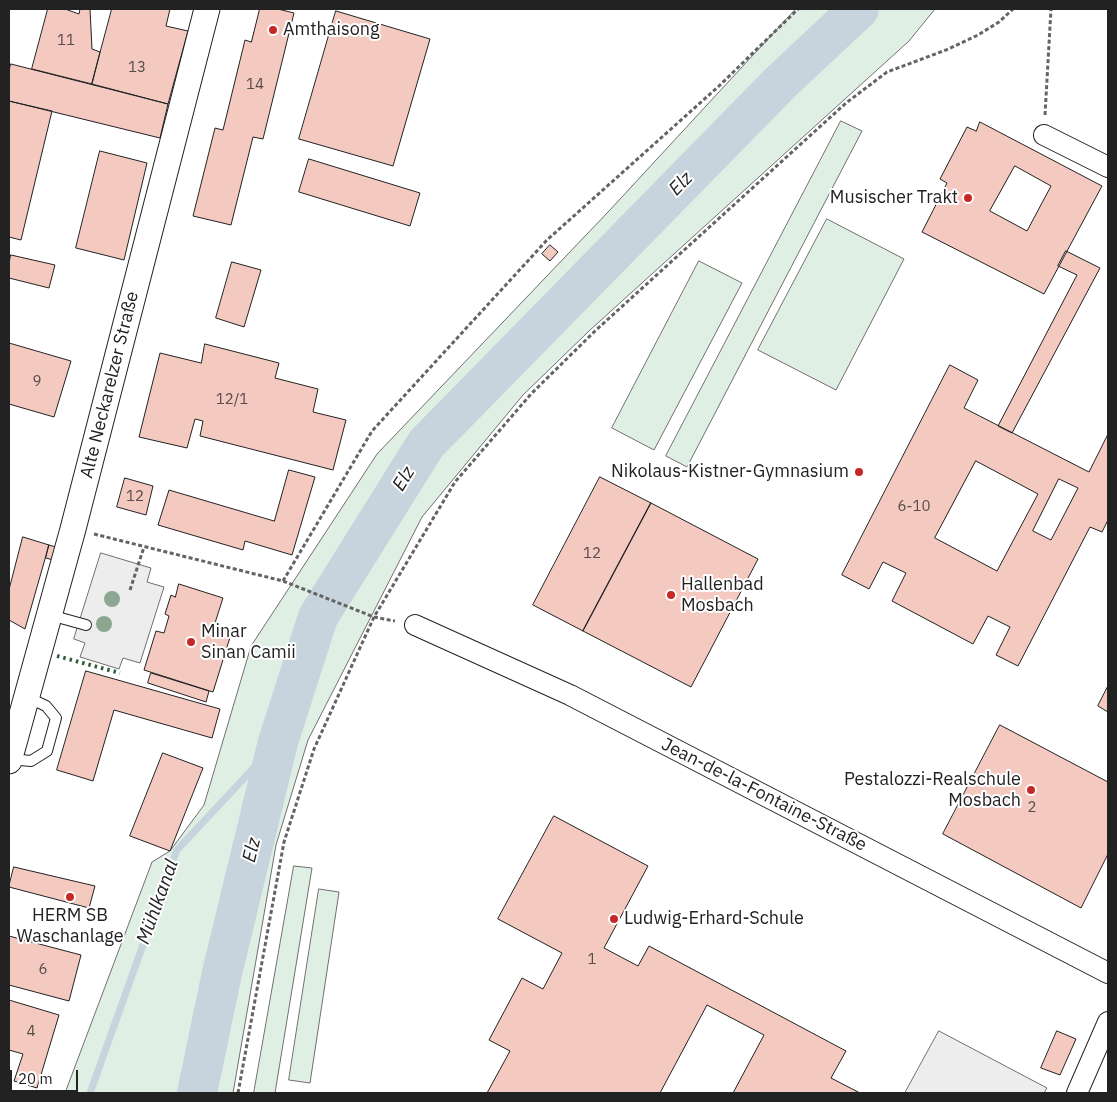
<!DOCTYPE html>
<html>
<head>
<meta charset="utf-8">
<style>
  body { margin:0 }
  #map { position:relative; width:1117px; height:1102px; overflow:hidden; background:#fff; font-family:"IBM Plex Sans",sans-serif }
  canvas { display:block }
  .frame { position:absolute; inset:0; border:10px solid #222; pointer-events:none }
  .scale { position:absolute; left:10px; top:1070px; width:68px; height:22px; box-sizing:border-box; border:2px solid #222; border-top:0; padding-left:6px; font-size:15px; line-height:18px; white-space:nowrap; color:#222; -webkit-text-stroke:4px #fff; paint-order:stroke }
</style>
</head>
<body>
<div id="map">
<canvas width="1117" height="1102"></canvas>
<div class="frame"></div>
<div class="scale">20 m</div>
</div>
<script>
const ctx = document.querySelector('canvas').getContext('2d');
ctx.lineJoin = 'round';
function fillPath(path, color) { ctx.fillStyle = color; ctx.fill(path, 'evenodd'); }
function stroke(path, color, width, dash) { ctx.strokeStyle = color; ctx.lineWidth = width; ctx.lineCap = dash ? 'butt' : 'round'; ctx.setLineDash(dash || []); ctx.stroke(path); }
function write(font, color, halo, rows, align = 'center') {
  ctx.font = font + ' "IBM Plex Sans",sans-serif'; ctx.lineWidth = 4; ctx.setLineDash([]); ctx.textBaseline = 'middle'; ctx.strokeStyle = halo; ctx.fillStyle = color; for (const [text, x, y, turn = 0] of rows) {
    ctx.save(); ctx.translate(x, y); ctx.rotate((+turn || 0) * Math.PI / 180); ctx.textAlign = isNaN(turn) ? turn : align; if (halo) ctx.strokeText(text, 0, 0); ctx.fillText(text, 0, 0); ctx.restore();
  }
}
const green = new Path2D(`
  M796,9H935L909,41L589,331L523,395L422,517L308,740L276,845L233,1093H65L152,862L170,851L204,805L251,646L377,454L609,211Z
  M841,121L862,131L687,467L666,456Z
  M827,219L904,259L836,390L758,350Z
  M699,261L742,283L654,450L612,428Z
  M294,866L312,868L275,1093H254Z
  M319,889L339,892L310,1083L289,1080Z`);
const parking = new Path2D(`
  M101,553L151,568L147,582L164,587L140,663L123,658L119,669L80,657L85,643L74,639Z
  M939,1031L1047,1088L1044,1093H905Z`);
const stream = new Path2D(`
  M90,1093L177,850L278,742`);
const river = new Path2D(`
  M197,1093L222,973L278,742L318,617L426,444L781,82L859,9`);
const building = new Path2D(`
  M48,9H65L79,14L80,9H90L92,49L100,52L92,84L32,69Z
  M112,9H170L166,26L188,31L168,104L92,84Z
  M260,9H278L294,13L263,139L253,137L231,225L193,216L215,128L223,130L245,40L251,42Z
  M336,11L430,39L393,166L299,139Z
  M11,64L168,104L160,138L9,101V71Z
  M9,101L52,111L21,240L9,237Z
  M980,122L1102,186L1044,294L922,232L947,183L940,179L967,127L976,131ZM1015,166L1051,186L1027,231L990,211Z
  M100,151L147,163L124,260L76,248Z
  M309,159L420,193L410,226L299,192Z
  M550,245L558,252L550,261L542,254Z
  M1066,251L1100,268L1012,433L998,426L1077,275L1058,266Z
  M11,255L55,265L49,288L9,278V264Z
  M232,262L261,270L244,327L216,318Z
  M9,343L71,361L54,417L9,404Z
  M205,344L279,363L275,378L318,389L313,412L346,420L333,470L200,436L203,421L195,419L187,448L139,437L160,353L201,363Z
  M950,365L978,380L964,408L1089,472L1108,434V520L1102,532L1090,527L1018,666L996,655L1010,627L988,616L973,644L892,601L906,573L883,562L869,589L842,575ZM976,461L1038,494L997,571L935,538ZM1059,479L1078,488L1051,540L1033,531Z
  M289,470L315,477L292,555L245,541L243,550L158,525L169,490L274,521Z
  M600,477L651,503L583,631L533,605Z
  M125,478L153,486L146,515L117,507Z
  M651,503L758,559L691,687L583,631Z
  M23,537L49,545L25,629L9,620V590Z
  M49,545L56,547L53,560L46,558Z
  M179,584L223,598L214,626L232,631L213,692L144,670L156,631L164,633L169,616L165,614L171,595L175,597Z
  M86,671L220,709L212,738L114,710L93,781L57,770Z
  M151,673L209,691L206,702L148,683Z
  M1108,686V712L1098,706Z
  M1000,725L1108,782V854L1081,908L943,834Z
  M163,753L203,768L170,851L130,836Z
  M554,816L648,866L604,948L638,966L649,946L846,1051L831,1078L860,1093H733L764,1035L707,1005L660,1093H487L510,1051L489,1040L522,978L543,989L562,953L498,919Z
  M14,867L95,886L89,908L9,887Z
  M9,936L81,955L69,1001L9,985Z
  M9,1000L59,1015L37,1088L14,1081L23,1054L9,1050Z
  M1057,1031L1076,1039L1060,1075L1041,1068Z`);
const path = new Path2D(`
  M1045,115L1051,9
  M94,534L283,581L374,617L395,621
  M283,581L372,431L547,240L719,86L798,9
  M130,590L144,547
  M238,1093L284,842L314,749L374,617L455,482L531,394L595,331L846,103L887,72L946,50L978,35L999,22L1013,9`);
const service = new Path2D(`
  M50,615L86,625
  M10,759L31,761L47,751L56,718L46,706L27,697`);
const minor = new Path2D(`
  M1044,135L1108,167
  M415,625L570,695L1108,973
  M1077,1093L1108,1022`);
const tertiary = new Path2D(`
  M9,761L73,529L207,9`);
const hedge = new Path2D(`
  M57,656L120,673`);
const trees = [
  [112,599],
  [104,624]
];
const markers = [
  [273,30,5,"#c62828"],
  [968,198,5,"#c62828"],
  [859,472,5,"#c62828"],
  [671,595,5,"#c62828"],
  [191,642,5,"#c62828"],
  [1031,790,5,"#c62828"],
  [70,897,5,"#c62828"],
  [614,919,5,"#c62828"]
];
const numberNames = [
  ["11",66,41],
  ["13",137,68],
  ["14",255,85],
  ["9",37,382],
  ["12/1",232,400],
  ["12",135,497],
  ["6-10",914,507],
  ["12",592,554],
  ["2",1032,808],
  ["1",592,960],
  ["6",43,970],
  ["4",31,1032]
];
const poiNames = [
  ["Amthaisong",283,30],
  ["Musischer Trakt",958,198,"right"],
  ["Nikolaus-Kistner-Gymnasium",849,472,"right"],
  ["Hallenbad",681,585],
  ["Mosbach",681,606],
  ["Minar",201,632],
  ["Sinan Camii",201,653],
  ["Pestalozzi-Realschule",1021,780,"right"],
  ["Mosbach",1021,801,"right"],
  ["HERM SB",70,916,"center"],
  ["Waschanlage",70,937,"center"],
  ["Ludwig-Erhard-Schule",624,919]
];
const streetNames = [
  ["Alte Neckarelzer Straße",110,385,-76],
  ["Jean-de-la-Fontaine-Straße",764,795,27]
];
const waterNames = [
  ["Elz",681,184,-46],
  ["Elz",404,479,-58],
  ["Elz",252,850,-76],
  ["Mühlkanal",158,902,-70]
];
fillPath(green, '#e0efe3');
stroke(green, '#6f6f6f', 1);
fillPath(parking, '#ededed');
stroke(parking, '#6f6f6f', 1);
stroke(stream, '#c7d3dd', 7);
stroke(river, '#c7d3dd', 40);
fillPath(building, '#f3c9c0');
stroke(building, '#222', 1);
stroke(service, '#222', 12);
stroke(minor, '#222', 22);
stroke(tertiary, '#222', 27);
stroke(path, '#646464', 3, [4, 2.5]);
stroke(service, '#fff', 10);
stroke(minor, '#fff', 20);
stroke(tertiary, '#fff', 25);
stroke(hedge, '#2f5e38', 4, [2.5, 4]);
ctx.fillStyle = '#8da692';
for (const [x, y] of trees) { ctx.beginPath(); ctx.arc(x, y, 8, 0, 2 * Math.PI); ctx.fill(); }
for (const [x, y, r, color] of markers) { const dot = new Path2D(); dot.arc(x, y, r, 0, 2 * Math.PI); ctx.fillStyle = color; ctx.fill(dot); stroke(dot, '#fff', 2); }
write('15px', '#564c4a', null, numberNames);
write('18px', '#222', '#fff', poiNames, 'left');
write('18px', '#222', '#fff', streetNames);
write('italic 19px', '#222', '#fff', waterNames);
</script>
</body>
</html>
